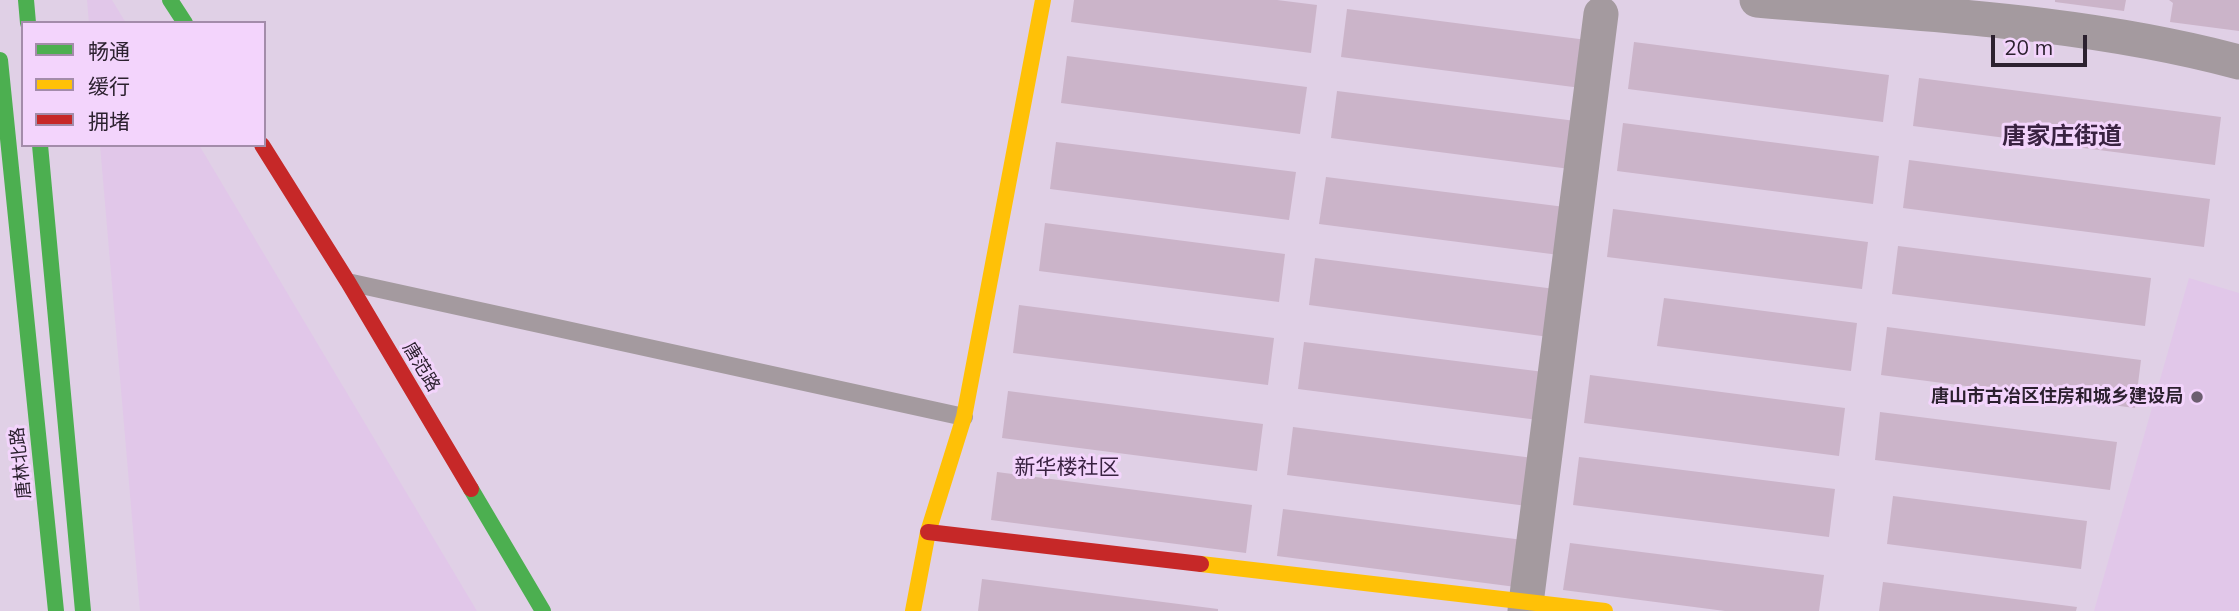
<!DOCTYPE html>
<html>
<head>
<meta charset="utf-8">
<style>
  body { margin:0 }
  #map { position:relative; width:2239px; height:611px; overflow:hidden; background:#e0d0e6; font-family:Mulish,"Noto Sans SC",sans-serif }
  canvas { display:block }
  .legend { position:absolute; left:21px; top:21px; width:245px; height:126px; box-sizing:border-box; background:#f3d4fc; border:2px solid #a38caa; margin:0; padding:9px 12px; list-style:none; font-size:21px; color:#2c212f }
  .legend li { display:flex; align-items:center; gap:14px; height:35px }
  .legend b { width:35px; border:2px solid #a38caa }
  .scale { position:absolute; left:1991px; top:35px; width:96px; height:32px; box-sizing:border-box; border:4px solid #2c212f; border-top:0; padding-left:9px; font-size:21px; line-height:24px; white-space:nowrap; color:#2c212f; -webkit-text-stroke:5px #f3d4fc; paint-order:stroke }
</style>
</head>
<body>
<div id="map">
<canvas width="2239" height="611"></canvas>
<ul class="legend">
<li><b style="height:9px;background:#4caf50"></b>畅通</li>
<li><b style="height:9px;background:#ffc107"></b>缓行</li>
<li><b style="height:9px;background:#c62828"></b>拥堵</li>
</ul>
<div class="scale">20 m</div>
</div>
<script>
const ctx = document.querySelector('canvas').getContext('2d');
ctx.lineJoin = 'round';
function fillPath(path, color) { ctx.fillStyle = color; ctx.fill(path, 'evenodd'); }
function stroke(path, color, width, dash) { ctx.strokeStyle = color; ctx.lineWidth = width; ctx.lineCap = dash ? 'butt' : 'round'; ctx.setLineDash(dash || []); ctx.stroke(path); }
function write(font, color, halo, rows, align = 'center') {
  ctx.font = font + ' Mulish,"Noto Sans SC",sans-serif'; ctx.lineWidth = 6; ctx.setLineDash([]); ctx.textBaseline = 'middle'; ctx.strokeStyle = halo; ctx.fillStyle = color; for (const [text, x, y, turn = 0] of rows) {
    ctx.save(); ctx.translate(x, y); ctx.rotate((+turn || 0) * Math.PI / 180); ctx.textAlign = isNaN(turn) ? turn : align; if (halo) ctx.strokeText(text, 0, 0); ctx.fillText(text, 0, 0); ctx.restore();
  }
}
const built = new Path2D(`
  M87,0H112L126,23H89Z
  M100,145H199L477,611H140Z
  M2189,278L2239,293V611H2094Z`);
const building = new Path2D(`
  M1074,0H1277L1317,5L1311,53L1071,22Z
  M2055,0H2126L2124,11L2055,2Z
  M2169,0H2239V31L2170,22L2173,3Z
  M1347,9L1587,40L1581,88L1341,57Z
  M1634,42L1889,75L1883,122L1628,89Z
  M1067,56L1307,87L1300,134L1061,103Z
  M1919,78L2221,117L2215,165L1913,126Z
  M1337,91L1576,121L1570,169L1331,138Z
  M1623,123L1879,156L1873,204L1617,171Z
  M1056,142L1296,172L1289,220L1050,189Z
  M1909,160L2210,199L2204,247L1903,208Z
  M1326,177L1565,207L1559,255L1319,224Z
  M1613,209L1868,242L1862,289L1607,257Z
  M1045,223L1285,254L1279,302L1039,271Z
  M1898,246L2151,278L2145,326L1892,294Z
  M1315,258L1555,289L1549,337L1309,305Z
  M1664,298L1857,323L1851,371L1657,346Z
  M1019,305L1274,338L1268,385L1013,353Z
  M1887,327L2141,360L2135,408L1881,375Z
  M1304,342L1544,372L1538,420L1298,389Z
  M1590,375L1845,408L1839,456L1584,423Z
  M1008,391L1263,424L1257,471L1002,438Z
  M1880,412L2117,442L2110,490L1875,460Z
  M1293,427L1533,458L1527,506L1287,475Z
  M1579,457L1835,489L1829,537L1573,505Z
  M997,472L1252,505L1246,553L991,520Z
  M1893,496L2087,521L2081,569L1887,544Z
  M1283,509L1523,540L1516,587L1277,556Z
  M1570,543L1824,575L1819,611H1725L1563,590Z
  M982,579L1218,609V611H978Z
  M1883,582L2077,607L2076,611H1879Z`);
const lane = new Path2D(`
  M352,283L964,417`);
const street = new Path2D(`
  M1757,0C1918,14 2082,20 2239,62
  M1525,611L1601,14`);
const fast = new Path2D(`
  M26,0L28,23
  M170,0L185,23
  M0,60L56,611
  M40,145L83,611
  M471,489L543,611`);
const slow = new Path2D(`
  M1201,564L1605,611
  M913,611L928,532L964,417L1043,0`);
const jam = new Path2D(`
  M262,145L348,282L471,489
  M928,532L1201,564`);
const markers = [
  [2197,397,7,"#6b5e6f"]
];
const streetNames = [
  ["唐范路",421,367,59],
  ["唐林北路",21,463,-96]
];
const poiNames = [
  ["唐山市古冶区住房和城乡建设局",2183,397]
];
const quarterNames = [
  ["新华楼社区",1067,468]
];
const districtNames = [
  ["唐家庄街道",2062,137]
];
fillPath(built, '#e1c7e9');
fillPath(building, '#cbb4c9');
stroke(lane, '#a49a9f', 18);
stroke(street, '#a49a9f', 35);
stroke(fast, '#4caf50', 16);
stroke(slow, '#ffc107', 16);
stroke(jam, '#c62828', 16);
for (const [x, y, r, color] of markers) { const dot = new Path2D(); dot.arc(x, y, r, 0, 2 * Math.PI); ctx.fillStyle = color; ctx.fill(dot); stroke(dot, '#f3d4fc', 2.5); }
write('18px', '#2c212f', '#f3d4fc', streetNames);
write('bold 18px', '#2c212f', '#f3d4fc', poiNames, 'right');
write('21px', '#392241', '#f3d4fc', quarterNames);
write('bold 24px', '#392241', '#f3d4fc', districtNames);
</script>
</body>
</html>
